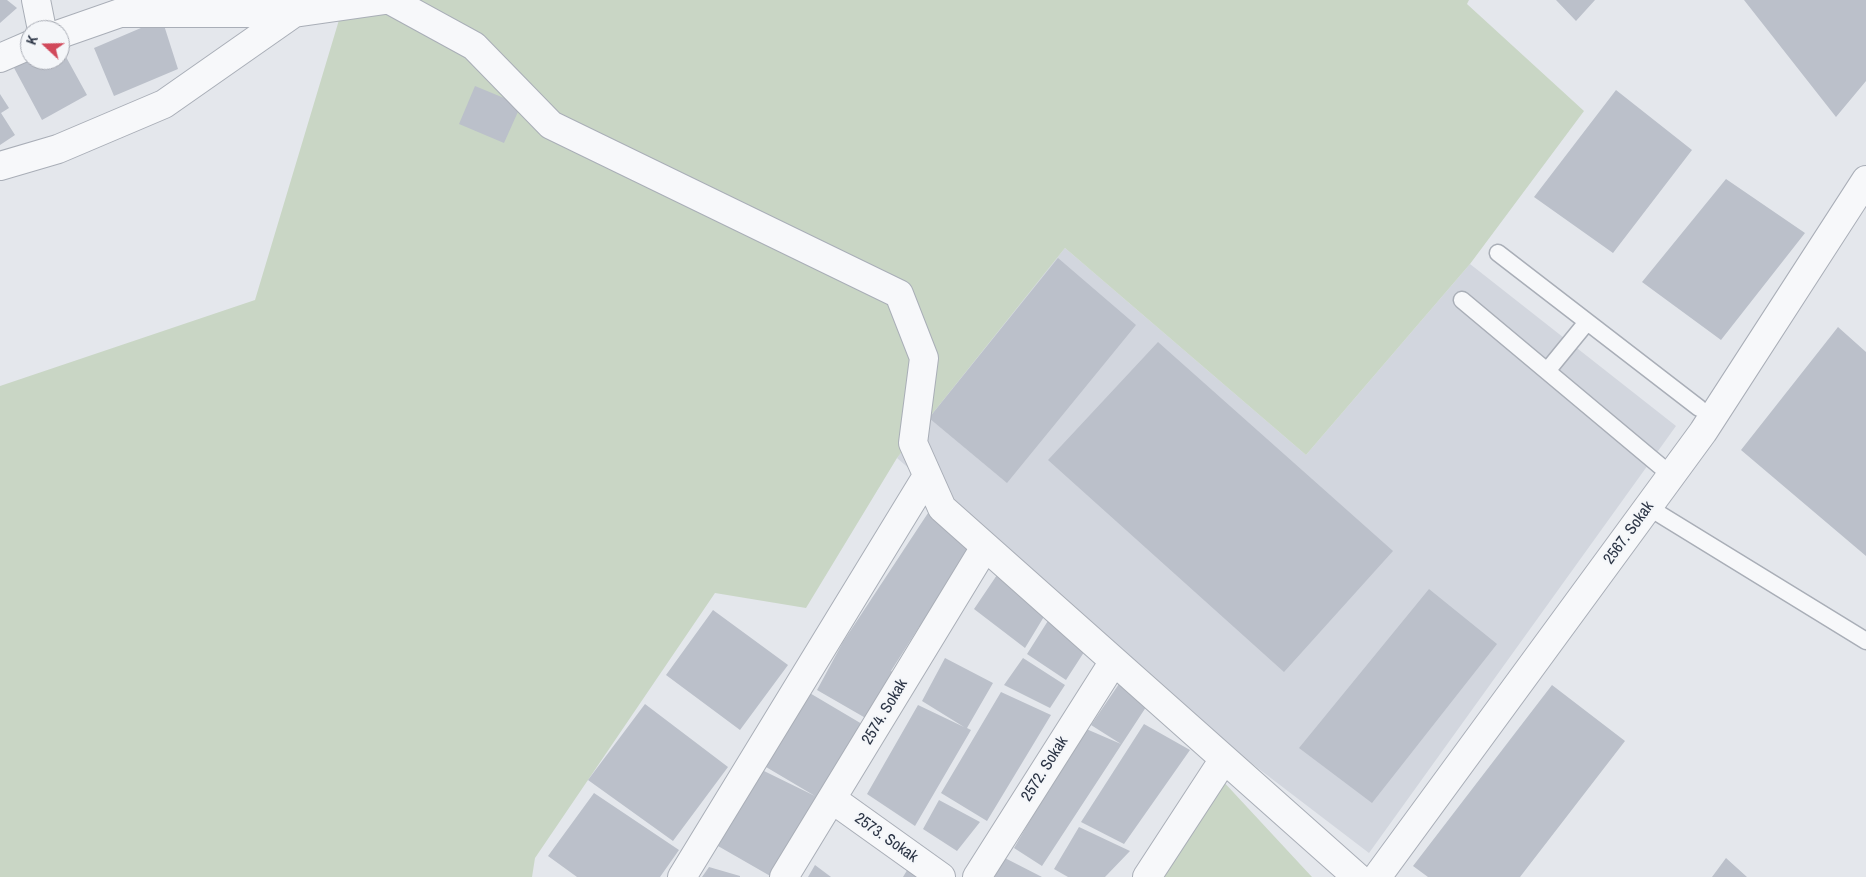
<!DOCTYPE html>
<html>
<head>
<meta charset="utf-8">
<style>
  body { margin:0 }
  #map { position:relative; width:1866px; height:877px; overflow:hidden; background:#e4e7ec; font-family:"Archivo Narrow",sans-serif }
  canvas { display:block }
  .north { position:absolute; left:20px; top:20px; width:50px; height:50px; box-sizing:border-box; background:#f4f6f9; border:1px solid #a4a8b1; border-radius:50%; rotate:291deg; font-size:14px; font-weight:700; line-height:20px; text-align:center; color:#2b3445 }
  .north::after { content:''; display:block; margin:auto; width:18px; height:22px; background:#d1495b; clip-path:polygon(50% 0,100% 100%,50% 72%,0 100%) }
</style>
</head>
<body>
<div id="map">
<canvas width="1866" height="877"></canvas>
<div class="north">K</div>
</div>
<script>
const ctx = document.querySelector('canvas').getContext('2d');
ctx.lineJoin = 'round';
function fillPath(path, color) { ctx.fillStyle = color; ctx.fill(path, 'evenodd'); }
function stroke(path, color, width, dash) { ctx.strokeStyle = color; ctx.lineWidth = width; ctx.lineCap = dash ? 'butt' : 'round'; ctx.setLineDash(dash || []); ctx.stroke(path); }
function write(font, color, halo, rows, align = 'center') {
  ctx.font = font + ' "Archivo Narrow",sans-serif'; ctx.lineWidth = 4; ctx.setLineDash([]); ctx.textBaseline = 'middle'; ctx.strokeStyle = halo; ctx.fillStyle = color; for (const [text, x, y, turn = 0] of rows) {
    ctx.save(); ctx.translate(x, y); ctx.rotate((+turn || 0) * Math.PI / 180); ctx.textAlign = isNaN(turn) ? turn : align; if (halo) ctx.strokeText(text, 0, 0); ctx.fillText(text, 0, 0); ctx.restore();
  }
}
const built = new Path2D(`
  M1065,248L1306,455L1470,264L1676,426L1369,853L1238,753L897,458Z`);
const green = new Path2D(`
  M345,0H1469L1467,4L1584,111L1470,264L1306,455L1065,248L897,458L806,608L715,593L535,858L532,877H0V386L255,300Z
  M1221,779L1312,877H1159Z`);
const building = new Path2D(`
  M0,0H7L17,8L0,23Z
  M1556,0H1595L1576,21Z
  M1744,0H1866V81L1836,117Z
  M162,19L178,69L114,96L94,48Z
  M60,46L87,95L42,120L13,66L30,57V60H60Z
  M475,86L521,105L504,143L459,124Z
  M1616,90L1692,150L1613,253L1534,197Z
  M0,94L9,108L1,113L15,135L0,145Z
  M1726,179L1805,233L1721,340L1642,282Z
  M1058,258L1136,325L1007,483L929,418Z
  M1838,327L1866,352V556L1741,450Z
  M1158,342L1393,551L1284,672L1048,460Z
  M928,513L977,549L927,631L919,627L891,671L899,676L869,720L817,690L843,642Z
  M997,575L1048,610L1025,648L974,609Z
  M1429,589L1497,644L1372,803L1299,748Z
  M713,610L788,665L740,730L666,675Z
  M1051,616L1088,646L1066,680L1027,654Z
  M945,658L993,683L967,728L971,730L915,826L867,794L918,705L964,727L922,701Z
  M1023,658L1065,685L1050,708L1004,685Z
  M1121,681L1150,701L1042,866L1014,848L1084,728L1121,744L1091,725Z
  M1552,685L1625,741L1520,877H1428L1413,866Z
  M808,692L862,724L772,877L718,846L762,770L815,796L766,767Z
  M1001,692L1051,715L987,821L941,793Z
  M645,704L728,767L673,841L588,780Z
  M1144,724L1190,750L1124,844L1081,822Z
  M594,793L679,850L660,877H577L548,856Z
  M939,800L980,822L957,851L923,829Z
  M1079,827L1130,851L1105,877H1068L1054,869Z
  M1003,857L1042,877H991Z
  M1726,858L1747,877H1712Z
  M815,865L831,877H808Z
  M709,867L740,876V877H702Z
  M909,867L923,877H903Z`);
const service = new Path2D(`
  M1498,253L1699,408
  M1462,300L1671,475
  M1547,371L1587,322
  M1648,507L1866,641`);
const minor = new Path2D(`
  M36,0L42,30
  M390,0L474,46L551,125L899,294L924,358L913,443L942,508L1357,877
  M60,34L120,13H294
  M0,58L30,45
  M0,166L58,149L164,104L294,13L385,0
  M832,799L941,877
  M682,877L927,476
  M784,877L985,547
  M977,877L1114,661
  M1147,877L1224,759
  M1377,877L1703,432L1866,180`);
const streetNames = [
  ["2567. Sokak",1629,533,-54],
  ["2574. Sokak",885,712,-59],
  ["2572. Sokak",1045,769,-58],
  ["2573. Sokak",886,838,35]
];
fillPath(built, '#d2d6de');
fillPath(green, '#c9d6c5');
fillPath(building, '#bbc0ca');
stroke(service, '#a9aeb7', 19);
stroke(minor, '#a9aeb7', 30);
stroke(service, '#f7f8fa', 16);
stroke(minor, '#f7f8fa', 28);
write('16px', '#2b3445', '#f4f6f9', streetNames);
</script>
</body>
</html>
